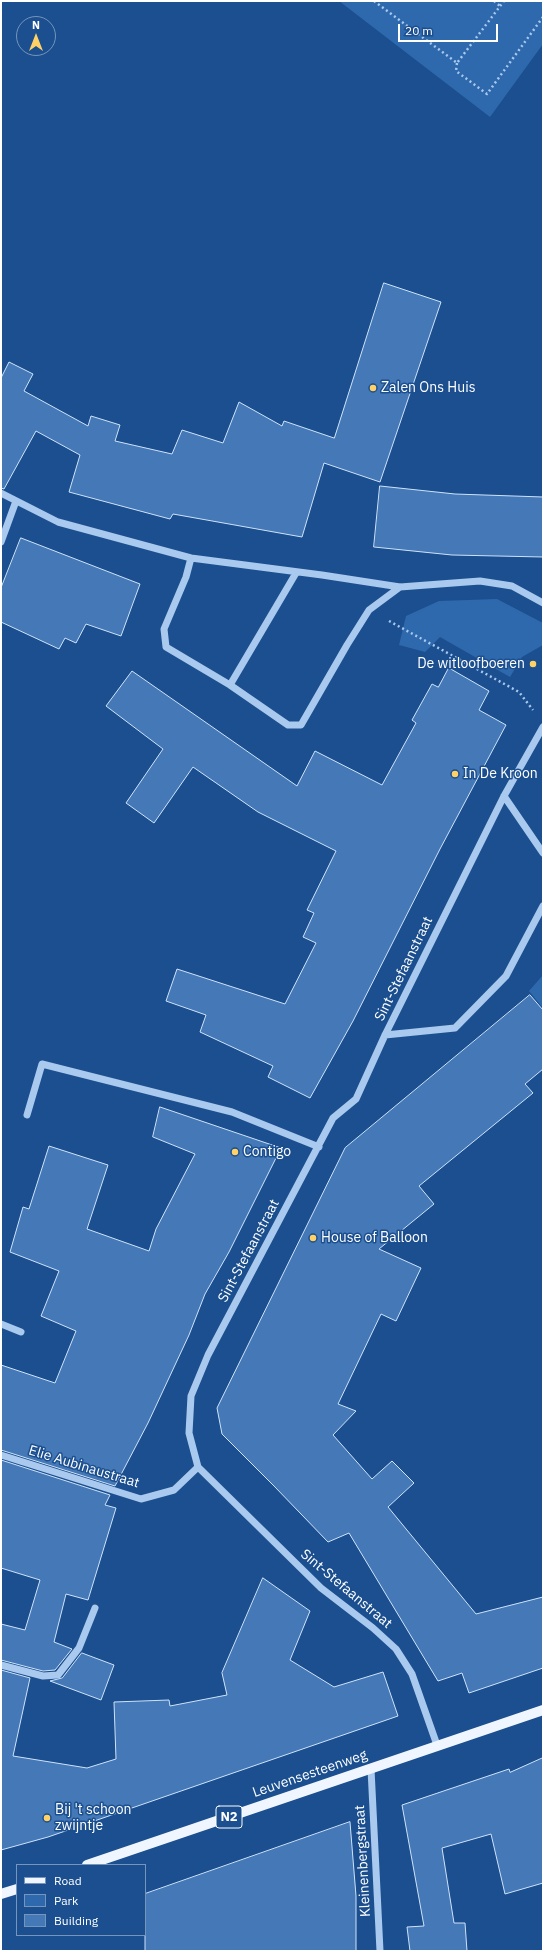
<!DOCTYPE html>
<html>
<head>
<meta charset="utf-8">
<style>
  body { margin:0 }
  #map { position:relative; width:544px; height:1952px; overflow:hidden; background:#1b4f8f; font-family:"IBM Plex Sans",sans-serif }
  canvas { display:block }
  .frame { position:absolute; inset:0; border:2px solid #fff; pointer-events:none }
  .legend { position:absolute; left:16px; top:1864px; width:130px; height:72px; box-sizing:border-box; background:#1b4f8f; border:1px solid #7695bc; margin:0; padding:5px 7px; list-style:none; font-size:12px; color:#fff }
  .legend li { display:flex; align-items:center; gap:8px; height:20px }
  .legend b { width:20px; border:1px solid #7695bc }
  .north { position:absolute; left:16px; top:16px; width:40px; height:40px; box-sizing:border-box; background:#1b4f8f; border:1px solid #7695bc; border-radius:50%; rotate:0deg; font-size:11px; font-weight:700; line-height:16px; text-align:center; color:#fff }
  .north::after { content:''; display:block; margin:auto; width:14px; height:18px; background:#ffd166; clip-path:polygon(50% 0,100% 100%,50% 72%,0 100%) }
  .scale { position:absolute; left:398px; top:24px; width:100px; height:18px; box-sizing:border-box; border:2px solid #fff; border-top:0; padding-left:5px; font-size:12px; line-height:14px; white-space:nowrap; color:#fff; -webkit-text-stroke:3px #1b4f8f; paint-order:stroke }
</style>
</head>
<body>
<div id="map">
<canvas width="544" height="1952"></canvas>
<div class="frame"></div>
<ul class="legend">
<li><b style="height:5px;background:#f0f6ff"></b>Road</li>
<li><b style="height:11px;background:#2e69ad"></b>Park</li>
<li><b style="height:11px;background:#4478b7"></b>Building</li>
</ul>
<div class="north">N</div>
<div class="scale">20 m</div>
</div>
<script>
const ctx = document.querySelector('canvas').getContext('2d');
ctx.lineJoin = 'round';
function fillPath(path, color) { ctx.fillStyle = color; ctx.fill(path, 'evenodd'); }
function stroke(path, color, width, dash) { ctx.strokeStyle = color; ctx.lineWidth = width; ctx.lineCap = dash ? 'butt' : 'round'; ctx.setLineDash(dash || []); ctx.stroke(path); }
function write(font, color, halo, rows, align = 'center') {
  ctx.font = font + ' "IBM Plex Sans",sans-serif'; ctx.lineWidth = 3; ctx.setLineDash([]); ctx.textBaseline = 'middle'; ctx.strokeStyle = halo; ctx.fillStyle = color; for (const [text, x, y, turn = 0] of rows) {
    ctx.save(); ctx.translate(x, y); ctx.rotate((+turn || 0) * Math.PI / 180); ctx.textAlign = isNaN(turn) ? turn : align; if (halo) ctx.strokeText(text, 0, 0); ctx.fillText(text, 0, 0); ctx.restore();
  }
}
const green = new Path2D(`
  M339,1H543V44L490,117Z
  M497,599L543,623V645L522,657L510,677L440,637L425,652L399,645L406,616L439,601Z
  M543,975V1008L529,991Z`);
const building = new Path2D(`
  M384,283L441,302L380,482L324,463L302,537L173,514L170,519L69,492L80,455L36,431L4,489L1,488V378L9,362L33,374L24,391L88,426L91,416L120,425L115,441L172,454L182,430L223,443L239,402L282,426L284,421L334,438Z
  M380,486L455,494L543,497V557L452,555L374,547Z
  M21,538L140,584L121,636L86,624L76,643L65,638L59,649L1,622V588Z
  M449,668L489,691L479,710L506,725L440,849L353,1021L310,1098L268,1077L273,1066L200,1032L206,1015L166,1001L177,969L285,1004L316,943L303,937L314,913L307,910L336,851L258,812L193,767L154,823L126,803L163,749L106,706L132,671L297,786L315,751L382,785L416,723L412,720L432,684L438,687Z
  M530,995L543,1010V1069L525,1084L533,1093L419,1186L434,1204L379,1249L421,1268L396,1321L381,1314L338,1404L356,1411L333,1435L372,1479L392,1461L414,1483L388,1507L476,1614L543,1597V1668L469,1693L462,1673L438,1681L349,1533L328,1542L274,1486L222,1434L217,1408L345,1148Z
  M160,1107L281,1148L229,1252L205,1294L189,1335L148,1423L115,1486L1,1450V1365L55,1383L76,1331L41,1316L59,1271L10,1252L23,1207L29,1209L49,1146L108,1165L87,1229L149,1251L156,1229L195,1154L153,1137Z
  M1,1460L110,1495L105,1505L116,1508L88,1600L66,1594L54,1642L72,1649L55,1670L43,1671L1,1660V1624L25,1630L40,1580L1,1568Z
  M263,1578L310,1611L290,1660L334,1687L383,1672L398,1716L48,1837L1,1850V1670L30,1678L13,1756L87,1768L116,1759L114,1702L169,1700L170,1706L227,1695L222,1673Z
  M82,1653L114,1665L101,1700L50,1681L62,1678Z
  M543,1758V1883L505,1894L491,1834L442,1848L454,1923H465L467,1951H410L407,1927L424,1926L402,1805L509,1769L510,1772Z
  M350,1822L356,1896V1951H145V1894Z`);
const path = new Path2D(`
  M374,1L457,63L504,1
  M494,1L500,6
  M457,63L456,71L487,94L543,17
  M389,621L519,692L533,710`);
const minor = new Path2D(`
  M1,493L58,522L191,558L322,575L400,587L480,581L512,586L543,603
  M1,542L16,501
  M191,558L186,577L164,629L166,647L230,685L288,725H301L347,645L369,610L400,587
  M230,685L296,573
  M504,796L543,853
  M385,1035L455,1028L506,976L543,906
  M27,1115L42,1064L232,1112L319,1147
  M1,1324L21,1332
  M1,1455L141,1499L174,1490L198,1467
  M1,1665L43,1676L58,1675L79,1648L95,1608
  M437,1745L412,1674L396,1649L373,1628L321,1588L198,1467L189,1433L191,1396L208,1355L333,1118L356,1099L385,1035L504,796L543,727
  M371,1769L380,1951`);
const major = new Path2D(`
  M87,1865L543,1710
  M1,1894L17,1889`);
const markers = [
  [373,388,4,"#ffd166"],
  [533,664,4,"#ffd166"],
  [455,774,4,"#ffd166"],
  [235,1152,4,"#ffd166"],
  [313,1238,4,"#ffd166"],
  [47,1818,4,"#ffd166"]
];
const shields = [
  [229,1817,26]
];
const shieldNames = [
  ["N2",229,1817]
];
const poiNames = [
  ["Zalen Ons Huis",381,388],
  ["De witloofboeren",525,664,"right"],
  ["In De Kroon",463,774],
  ["Contigo",243,1152],
  ["House of Balloon",321,1238],
  ["Bij 't schoon",55,1810],
  ["zwijntje",55,1826]
];
const streetNames = [
  ["Sint-Stefaanstraat",404,969,-64],
  ["Sint-Stefaanstraat",249,1251,-62],
  ["Elie Aubinaustraat",84,1467,17],
  ["Sint-Stefaanstraat",346,1589,40],
  ["Leuvensesteenweg",310,1774,-19],
  ["Kleinenbergstraat",363,1861,-93]
];
fillPath(green, '#2e69ad');
fillPath(building, '#4478b7');
stroke(building, '#cfe3fa', 1);
stroke(path, '#a9c9ee', 2.5, [2, 3]);
stroke(minor, '#a9c9ee', 7);
stroke(major, '#f0f6ff', 10);
for (const [x, y, r, color] of markers) { const dot = new Path2D(); dot.arc(x, y, r, 0, 2 * Math.PI); ctx.fillStyle = color; ctx.fill(dot); stroke(dot, '#1b4f8f', 1.5); }
for (const [x, y, w] of shields) { const box = new Path2D(); box.roundRect(x - w / 2, y - 11, w, 22, 3); ctx.fillStyle = '#1b4f8f'; ctx.fill(box); stroke(box, '#fff', 1); }
write('bold 13px', '#fff', null, shieldNames);
write('14px', '#fff', '#1b4f8f', poiNames, 'left');
write('14px', '#fff', '#1b4f8f', streetNames);
</script>
</body>
</html>
